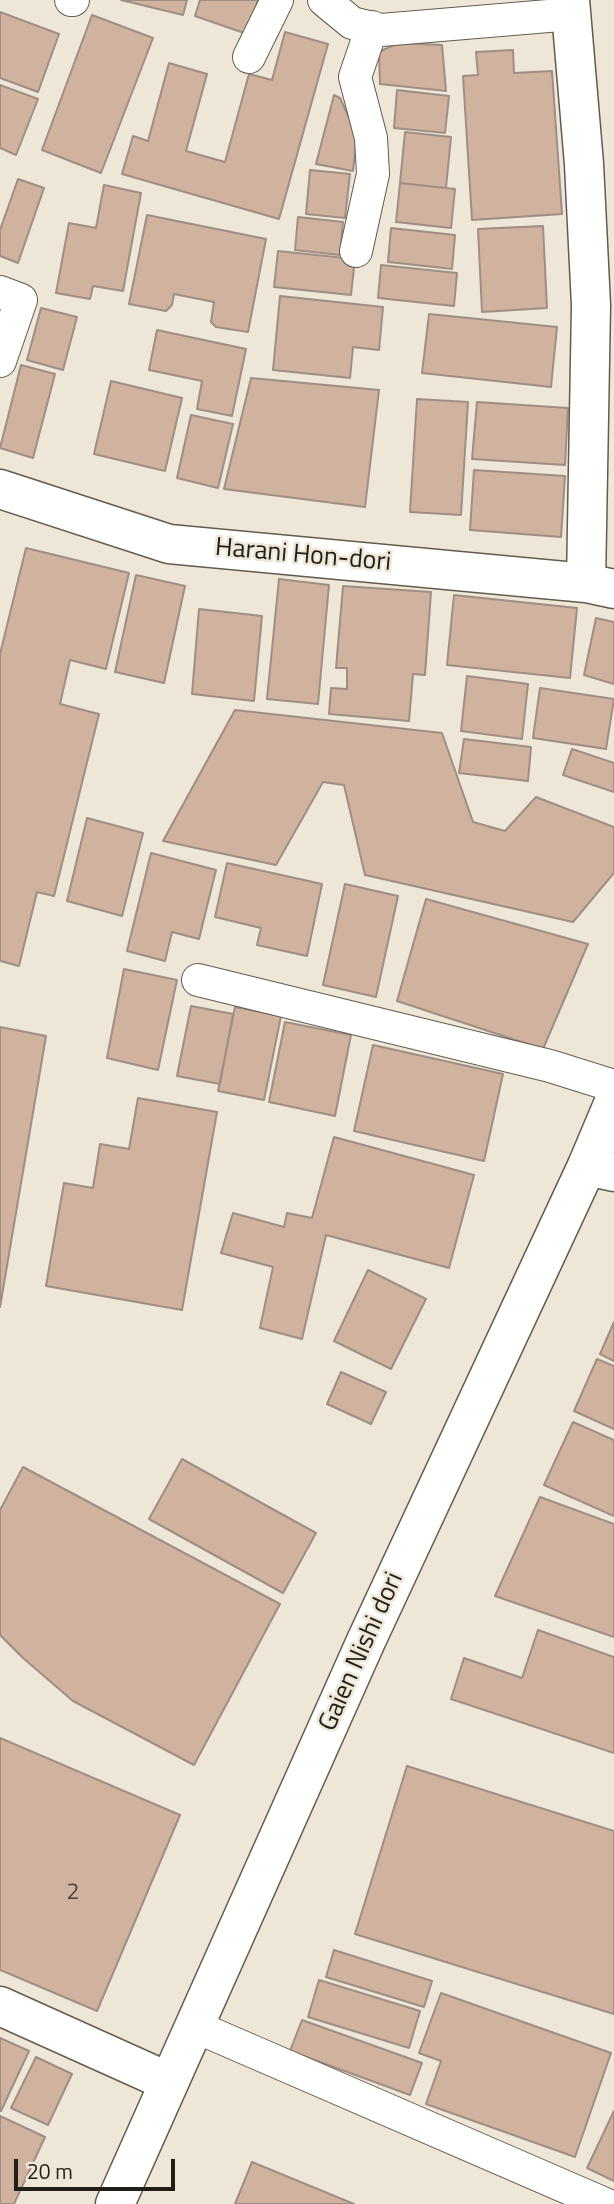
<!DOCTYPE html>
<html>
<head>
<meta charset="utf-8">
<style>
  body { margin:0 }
  #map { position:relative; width:614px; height:2204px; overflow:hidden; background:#eee6d6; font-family:"Titillium Web",sans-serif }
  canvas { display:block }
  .scale { position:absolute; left:14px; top:2159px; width:161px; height:32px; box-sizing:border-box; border:4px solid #211e18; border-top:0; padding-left:9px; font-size:21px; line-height:24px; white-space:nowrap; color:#211e18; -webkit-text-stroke:5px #eee6d6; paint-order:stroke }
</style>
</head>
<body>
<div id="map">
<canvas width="614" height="2204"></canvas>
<div class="scale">20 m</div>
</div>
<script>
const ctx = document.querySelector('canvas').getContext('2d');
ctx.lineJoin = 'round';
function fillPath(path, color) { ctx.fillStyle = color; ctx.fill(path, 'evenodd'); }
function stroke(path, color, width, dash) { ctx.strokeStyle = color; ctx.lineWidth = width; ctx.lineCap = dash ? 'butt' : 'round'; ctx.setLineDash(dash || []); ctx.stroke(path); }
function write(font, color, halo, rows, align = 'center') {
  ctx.font = font + ' "Titillium Web",sans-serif'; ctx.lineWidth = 5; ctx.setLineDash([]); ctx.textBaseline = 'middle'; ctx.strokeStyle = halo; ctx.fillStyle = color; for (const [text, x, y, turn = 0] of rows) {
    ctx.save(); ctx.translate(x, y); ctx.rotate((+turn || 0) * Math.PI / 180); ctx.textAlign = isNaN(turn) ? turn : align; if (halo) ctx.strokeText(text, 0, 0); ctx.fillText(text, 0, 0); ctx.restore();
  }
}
const building = new Path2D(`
  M121,0H187L183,15Z
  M200,0H258L247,34L195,16Z
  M0,12L59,34L38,92L0,78Z
  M92,15L153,38L101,173L42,150Z
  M285,32L328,44L279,219L122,174L133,136L148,141L169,63L207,74L186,151L225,162L249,74L272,80Z
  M398,43L442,45L446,91L380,84L379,52Z
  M513,50L514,73L552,71L562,214L472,220L463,76L478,75L476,52Z
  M0,85L38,99L16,155L0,148Z
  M397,90L449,96L445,133L394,128Z
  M334,95L340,98L357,135L353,171L316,164Z
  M405,132L451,137L446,188L400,183Z
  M310,170L350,174L345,218L306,214Z
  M18,179L44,188L18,263L0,256V230Z
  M400,183L455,189L451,228L396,222Z
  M104,185L141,193L123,291L93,286L90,299L56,293L69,223L96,228Z
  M147,215L266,239L248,332L216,327L211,322L214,302L174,294L172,305L166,311L129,304Z
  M298,217L343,222L340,255L295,250Z
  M543,226L547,308L482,312L478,229Z
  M391,228L455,235L452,269L388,262Z
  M278,251L355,259L351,295L274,287Z
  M381,265L457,273L454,306L378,298Z
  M280,296L383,307L379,350L353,347L350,378L273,370Z
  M41,308L77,317L63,370L27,360Z
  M429,314L557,327L551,387L422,373Z
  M157,330L246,349L232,416L197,409L202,381L149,370Z
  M21,365L55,374L33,458L0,448Z
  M251,378L379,390L365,507L224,489Z
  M111,381L182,398L165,471L94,454Z
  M417,399L468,402L461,515L410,512Z
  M477,402L568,408L565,465L472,459Z
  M191,415L233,424L218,488L177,478Z
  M474,470L565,476L561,537L470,530Z
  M26,548L129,573L106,669L70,660L60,704L99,714L54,896L37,892L19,966L0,961V654Z
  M136,575L185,586L164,683L115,672Z
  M279,579L329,585L318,704L267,699Z
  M343,586L431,592L425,675L413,674L409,721L329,714L331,688L347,689V668H336Z
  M454,595L577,608L570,678L447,665Z
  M199,609L262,616L254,701L192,694Z
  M596,618L614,622V684L584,675Z
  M467,676L528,684L522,739L461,731Z
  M540,688L614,699L606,749L533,738Z
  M235,710L442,733L473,822L505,831L536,797L614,827V873L573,922L365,875L344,785L323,782L276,865L163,841Z
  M464,739L531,747L528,781L459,773Z
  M572,749L614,763V792L563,775Z
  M87,818L143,833L122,916L67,901Z
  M151,853L216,870L199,939L172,932L165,961L127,951Z
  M227,863L322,884L307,956L257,945L261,928L215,917Z
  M345,884L398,896L376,997L323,985Z
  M426,899L588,944L543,1049L397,1001Z
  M124,969L177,980L158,1070L107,1058Z
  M191,1006L233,1014L220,1084L177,1076Z
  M235,1007L281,1016L264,1100L218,1091Z
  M285,1022L351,1035L335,1116L269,1102Z
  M0,1027L46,1036L0,1307Z
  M373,1045L503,1074L484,1161L354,1131Z
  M138,1098L217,1112L182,1310L46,1286L64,1183L93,1188L100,1144L129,1149Z
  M334,1137L474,1175L449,1268L326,1235L302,1339L260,1328L273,1267L221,1253L233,1213L284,1227L287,1213L312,1218Z
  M368,1270L426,1299L391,1369L334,1341Z
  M614,1322V1361L600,1354Z
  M597,1359L614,1366V1429L574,1411Z
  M341,1372L386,1392L371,1424L327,1404Z
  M573,1422L614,1440V1516L544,1485Z
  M182,1459L316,1533L283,1593L149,1519Z
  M23,1467L280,1604L194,1765L73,1701L23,1658L0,1635V1510Z
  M540,1497L614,1524V1637L495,1596Z
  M538,1630L614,1657V1753L451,1699L464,1658L522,1678Z
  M0,1738L180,1815L97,2011L0,1970Z
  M407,1766L614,1831V2014L355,1934Z
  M334,1950L432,1981L424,2007L326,1977Z
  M319,1980L420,2011L409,2048L308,2017Z
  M441,1993L611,2053L575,2157L426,2104L441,2061L419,2053Z
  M302,2020L422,2063L410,2095L290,2051Z
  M0,2038L29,2051L1,2111H0Z
  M36,2057L72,2074L48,2125L11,2108Z
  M614,2111V2181L587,2168Z
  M0,2116L45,2137L14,2204H0Z
  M252,2162L354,2204H235Z`);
const service = new Path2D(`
  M71,0H73
  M324,0L352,23L381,30L572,14
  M249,57L277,0
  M356,251L373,174L371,138L355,77L372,27
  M0,292L21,300L0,361
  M198,980L550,1066L614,1086
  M194,2026L605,2204`);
const minor = new Path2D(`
  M570,0L584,164L591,305L586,583
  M0,489L169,544L586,583L614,589
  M587,1166L614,1172
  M0,2006L169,2082`);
const secondary = new Path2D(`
  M115,2204L366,1641L587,1166L614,1102`);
const numberNames = [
  ["2",73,1893]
];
const streetNames = [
  ["Harani Hon-dori",303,556,5],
  ["Gaien Nishi dori",362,1652,-66]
];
fillPath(building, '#d1b29f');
stroke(building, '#9e8e84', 2);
stroke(service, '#635c4e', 34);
stroke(minor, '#635c4e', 41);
stroke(secondary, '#635c4e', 41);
stroke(service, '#fff', 32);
stroke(minor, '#fff', 38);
stroke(secondary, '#fff', 38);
write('23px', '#4d433a', null, numberNames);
write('26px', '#211e18', '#eee6d6', streetNames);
</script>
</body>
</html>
